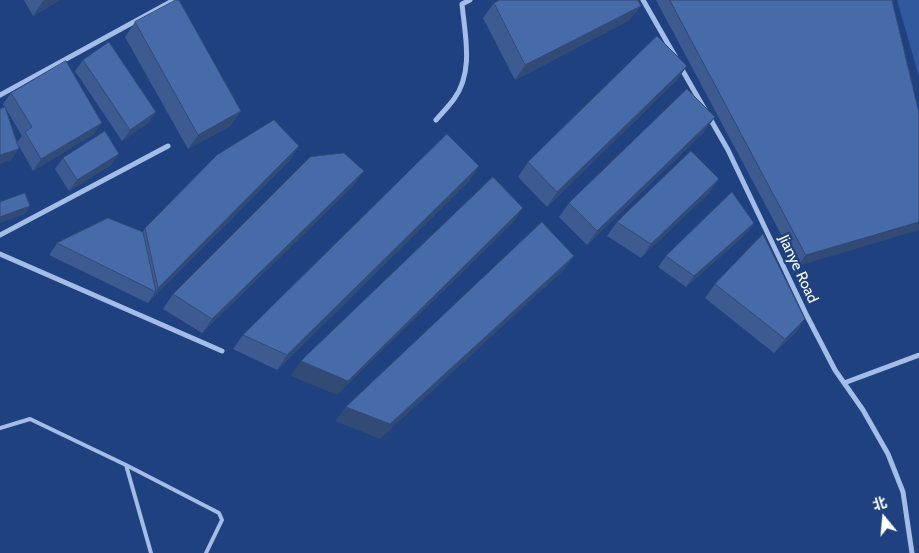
<!DOCTYPE html>
<html>
<head>
<meta charset="utf-8">
<style>
  body { margin:0 }
  #map { position:relative; width:919px; height:553px; overflow:hidden; background:#1f417f; font-family:Cabin,"Noto Sans SC",sans-serif }
  canvas { display:block }
  .north { position:absolute; left:859px; top:493px; width:50px; height:50px; -webkit-text-stroke:4px #1f417f; paint-order:stroke; rotate:343deg; font-size:14px; font-weight:700; line-height:20px; text-align:center; color:#fff }
  .north::after { content:''; display:block; margin:auto; width:18px; height:22px; background:#fff; clip-path:polygon(50% 0,100% 100%,50% 72%,0 100%) }
</style>
</head>
<body>
<div id="map">
<canvas width="919" height="553"></canvas>
<div class="north">北</div>
</div>
<script>
const ctx = document.querySelector('canvas').getContext('2d');
ctx.lineJoin = 'round';
function fillPath(path, color) { ctx.fillStyle = color; ctx.fill(path, 'evenodd'); }
function stroke(path, color, width, dash) { ctx.strokeStyle = color; ctx.lineWidth = width; ctx.lineCap = dash ? 'butt' : 'round'; ctx.setLineDash(dash || []); ctx.stroke(path); }
function write(font, color, halo, rows, align = 'center') {
  ctx.font = font + ' Cabin,sans-serif'; ctx.lineWidth = 4.5; ctx.setLineDash([]); ctx.textBaseline = 'middle'; ctx.strokeStyle = halo; ctx.fillStyle = color; for (const [text, x, y, turn = 0] of rows) {
    ctx.save(); ctx.translate(x, y); ctx.rotate((+turn || 0) * Math.PI / 180); ctx.textAlign = isNaN(turn) ? turn : align; if (halo) ctx.strokeText(text, 0, 0); ctx.fillText(text, 0, 0); ctx.restore();
  }
}
const green = new Path2D(`
  M897,0H919V77Z`);
const service = new Path2D(`
  M0,428L30,419L126,465L151,553
  M126,465L219,513L222,520L206,553`);
const minor = new Path2D(`
  M643,0L675,56
  M680,66L728,150L807,316L835,370L863,410L888,454L903,492L912,553
  M0,95L174,0
  M436,120C442,113 449,106 454,99C474,72 465,35 462,4L470,0
  M0,235L168,146
  M0,254L222,351
  M844,383L919,355`);
const wall = new Path2D(`
  M24,0H60L33,16Z
  M656,0H892L919,113L798,266Z
  M494,3L630,20L515,80L483,18Z
  M135,22L241,111L230,126L188,149L125,37Z
  M83,60L156,112L148,123L122,141L75,71Z
  M687,66L677,80L547,207L518,177L528,162Z
  M11,93L94,134L33,171L19,146L11,160L5,108L3,104ZM6,109L22,136L17,142Z
  M715,117L704,132L587,245L559,217L569,203Z
  M299,146L289,161L148,303L49,255L57,243L143,232L145,228Z
  M63,158L111,165L69,191L55,169Z
  M479,166L469,181L277,370L233,349L243,335Z
  M719,179L709,193L641,258L607,236L617,222Z
  M354,185L202,333L163,309L173,294Z
  M754,223L746,234L686,287L658,267L666,256Z
  M715,284L805,319L795,333L774,353L705,298Z`);
const shadedWall = new Path2D(`
  M45,0H60L33,16L43,1Z
  M641,6L630,20L515,80L525,65Z
  M687,66L677,80L547,207L557,192Z
  M241,111L230,126L188,149L198,135Z
  M156,112L148,123L122,141L130,130Z
  M715,117L704,132L587,245L597,231Z
  M102,123L94,134L33,171L41,159Z
  M299,146L289,161L148,303L158,288Z
  M19,149L11,160L0,164V155Z
  M119,154L111,165L69,191L77,180Z
  M479,166L469,181L277,370L287,355Z
  M364,171L354,185L202,333L212,319Z
  M719,179L709,193L641,258L651,244Z
  M30,206L25,214L0,223V217Z
  M523,208L513,223L337,395L291,376L301,361Z
  M919,222V230L798,266L806,255Z
  M754,223L746,234L686,287L694,276Z
  M574,256L564,270L380,439L335,421L346,407Z
  M805,319L795,333L774,353L785,339Z`);
const building = new Path2D(`
  M176,0H179L241,111L198,135L135,22Z
  M500,0H638L641,6L525,65L494,3Z
  M670,0H892L919,113V222L806,255Z
  M657,36L687,66L557,192L528,162Z
  M109,42L156,112L130,130L83,60Z
  M66,61L102,123L41,159L25,132L32,127L11,93Z
  M687,89L715,117L597,231L569,203Z
  M5,107L19,149L0,155V109Z
  M274,120L299,146L158,288L145,228L217,155Z
  M105,131L119,154L77,180L63,158Z
  M447,134L479,166L287,355L243,335Z
  M691,151L719,179L651,244L617,222Z
  M344,153L364,171L212,319L173,294L310,157Z
  M493,177L523,208L348,381L301,361Z
  M732,192L754,223L694,276L666,256Z
  M25,193L30,206L0,217V202Z
  M108,218L143,232L156,292L57,243Z
  M542,222L574,256L390,424L346,407Z
  M763,234L805,319L785,339L715,284Z`);
const streetNames = [
  ["Jianye Road",798,269,65]
];
fillPath(green, '#31599d');
stroke(service, '#a3bce8', 4);
stroke(minor, '#a3bce8', 5);
fillPath(wall, '#3d5b91');
fillPath(shadedWall, '#324a76');
fillPath(building, '#476aa9');
stroke(building, '#324a76', 1);
write('15px', '#fff', '#1f417f', streetNames);
</script>
</body>
</html>
